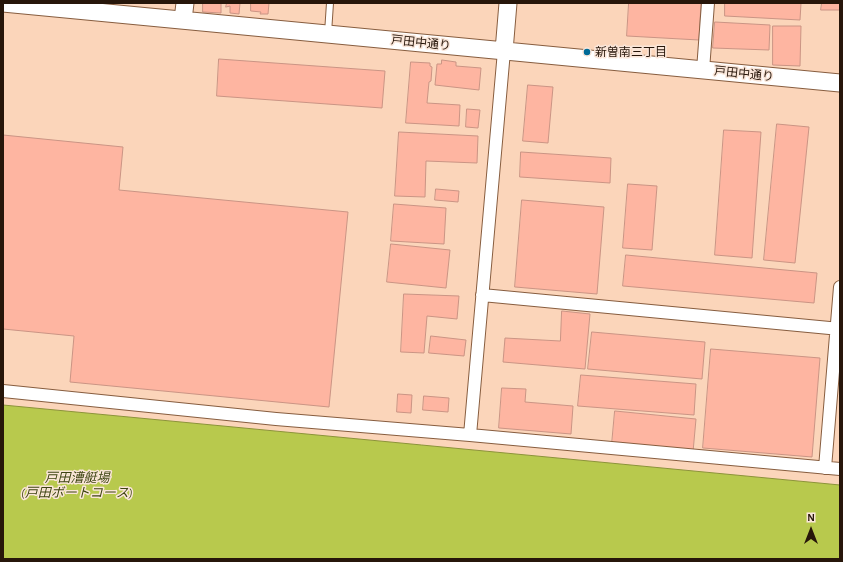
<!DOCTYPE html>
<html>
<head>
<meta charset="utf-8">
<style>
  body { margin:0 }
  #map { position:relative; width:843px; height:562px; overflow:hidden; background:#fbd5ba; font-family:"Alegreya Sans",sans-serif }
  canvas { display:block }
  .frame { position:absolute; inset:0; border:4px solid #27160a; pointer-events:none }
  .north { position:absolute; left:791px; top:510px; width:40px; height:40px; -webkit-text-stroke:3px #fae6d9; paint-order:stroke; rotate:0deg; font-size:11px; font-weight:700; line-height:16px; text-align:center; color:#27160a }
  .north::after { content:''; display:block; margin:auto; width:14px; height:18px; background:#27160a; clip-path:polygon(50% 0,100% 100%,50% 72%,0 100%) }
</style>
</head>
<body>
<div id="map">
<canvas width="843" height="562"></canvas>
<div class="frame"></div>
<div class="north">N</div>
</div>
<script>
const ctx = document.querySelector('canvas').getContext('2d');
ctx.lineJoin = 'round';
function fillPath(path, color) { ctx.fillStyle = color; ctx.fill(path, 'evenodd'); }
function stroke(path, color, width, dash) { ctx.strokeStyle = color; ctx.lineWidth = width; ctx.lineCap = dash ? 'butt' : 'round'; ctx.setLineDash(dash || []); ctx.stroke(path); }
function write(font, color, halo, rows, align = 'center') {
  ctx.font = font + ' "Alegreya Sans","Noto Sans JP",sans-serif'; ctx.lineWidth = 3; ctx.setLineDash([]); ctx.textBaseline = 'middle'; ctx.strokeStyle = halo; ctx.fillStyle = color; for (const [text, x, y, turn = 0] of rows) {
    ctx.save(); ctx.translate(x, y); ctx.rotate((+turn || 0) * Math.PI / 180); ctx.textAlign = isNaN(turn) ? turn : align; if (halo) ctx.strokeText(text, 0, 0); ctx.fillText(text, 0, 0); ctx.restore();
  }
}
const water = new Path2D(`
  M3,405L840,485V559H3Z`);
const building = new Path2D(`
  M203,3H221V13L203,12Z
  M227,3H240L239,14L230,13V6L226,7Z
  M251,3H269L268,14H260L261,12L251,11Z
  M629,3H701L699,40L627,36Z
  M725,3H801L800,20L725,16Z
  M822,3H840V10H821Z
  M715,22L770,25L769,50L713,48Z
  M773,26H801L800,66L773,65Z
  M219,59L385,71L382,108L217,96Z
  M442,60L456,62V66L481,68L479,90L435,85L437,64H441Z
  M411,62L430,63V66L432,67L431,81L429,82L427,103L460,105L459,126L406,123Z
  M528,85L553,87L548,143L523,141Z
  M467,109L480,110L478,128L466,127Z
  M777,124L809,127L795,263L764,260Z
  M724,130L761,132L752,258L715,255Z
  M399,132L478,136L477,163L426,161L425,197L395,196Z
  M3,135L123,147L119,190L348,212L329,407L70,382L74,336L3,329Z
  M521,152L611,158L610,183L520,177Z
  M628,184L657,186L652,250L623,248Z
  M436,189L459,191L458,202L435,200Z
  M522,200L604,207L597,294L515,287Z
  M394,204L446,208L444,244L391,241Z
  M391,244L450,250L446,288L387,282Z
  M626,255L817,273L814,303L623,286Z
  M404,294L459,296L457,319L427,316L424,353L401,352Z
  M562,311L590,314L585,369L503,362L505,338L560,341Z
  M592,332L705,342L702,379L588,369Z
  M431,336L466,340L464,356L429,353Z
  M711,349L820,358L812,457L703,448Z
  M581,375L696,384L694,415L578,406Z
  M502,388L526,389L525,402L573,406L571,434L499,428Z
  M398,394L412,395L411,413L397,412Z
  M424,396L449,398L448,412L423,410Z
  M615,411L696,419L693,452L612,444Z`);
const lane = new Path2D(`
  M328,33L330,3`);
const street = new Path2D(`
  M703,70L708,3
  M482,295L840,329
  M3,391L276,419L470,435L840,469
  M470,435L504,51
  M825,468L840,287`);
const secondary = new Path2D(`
  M3,3L840,83
  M183,20L185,3
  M504,51L508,3`);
const markers = [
  [587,52,4,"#006a97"]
];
const streetNames = [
  ["戸田中通り",421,43,6],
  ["戸田中通り",744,74,6]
];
const poiNames = [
  ["新曽南三丁目",595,52]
];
const waterNames = [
  ["戸田漕艇場",77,478],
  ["(戸田ボートコース)",77,493]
];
fillPath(water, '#b8c94d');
stroke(water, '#8c9339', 1);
fillPath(building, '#feb5a1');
stroke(building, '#ca9484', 1);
stroke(lane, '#875d3f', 8);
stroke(street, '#875d3f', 14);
stroke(secondary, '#875d3f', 19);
stroke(lane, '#fff', 6);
stroke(street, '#fff', 12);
stroke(secondary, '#fff', 17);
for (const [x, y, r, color] of markers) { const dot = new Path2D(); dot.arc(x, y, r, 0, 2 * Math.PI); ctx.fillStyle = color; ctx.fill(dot); stroke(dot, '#fae6d9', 1.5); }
write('12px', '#27160a', '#fae6d9', streetNames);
write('12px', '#27160a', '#fae6d9', poiNames, 'left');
write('italic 13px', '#3d4411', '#fae6d9', waterNames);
</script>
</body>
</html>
